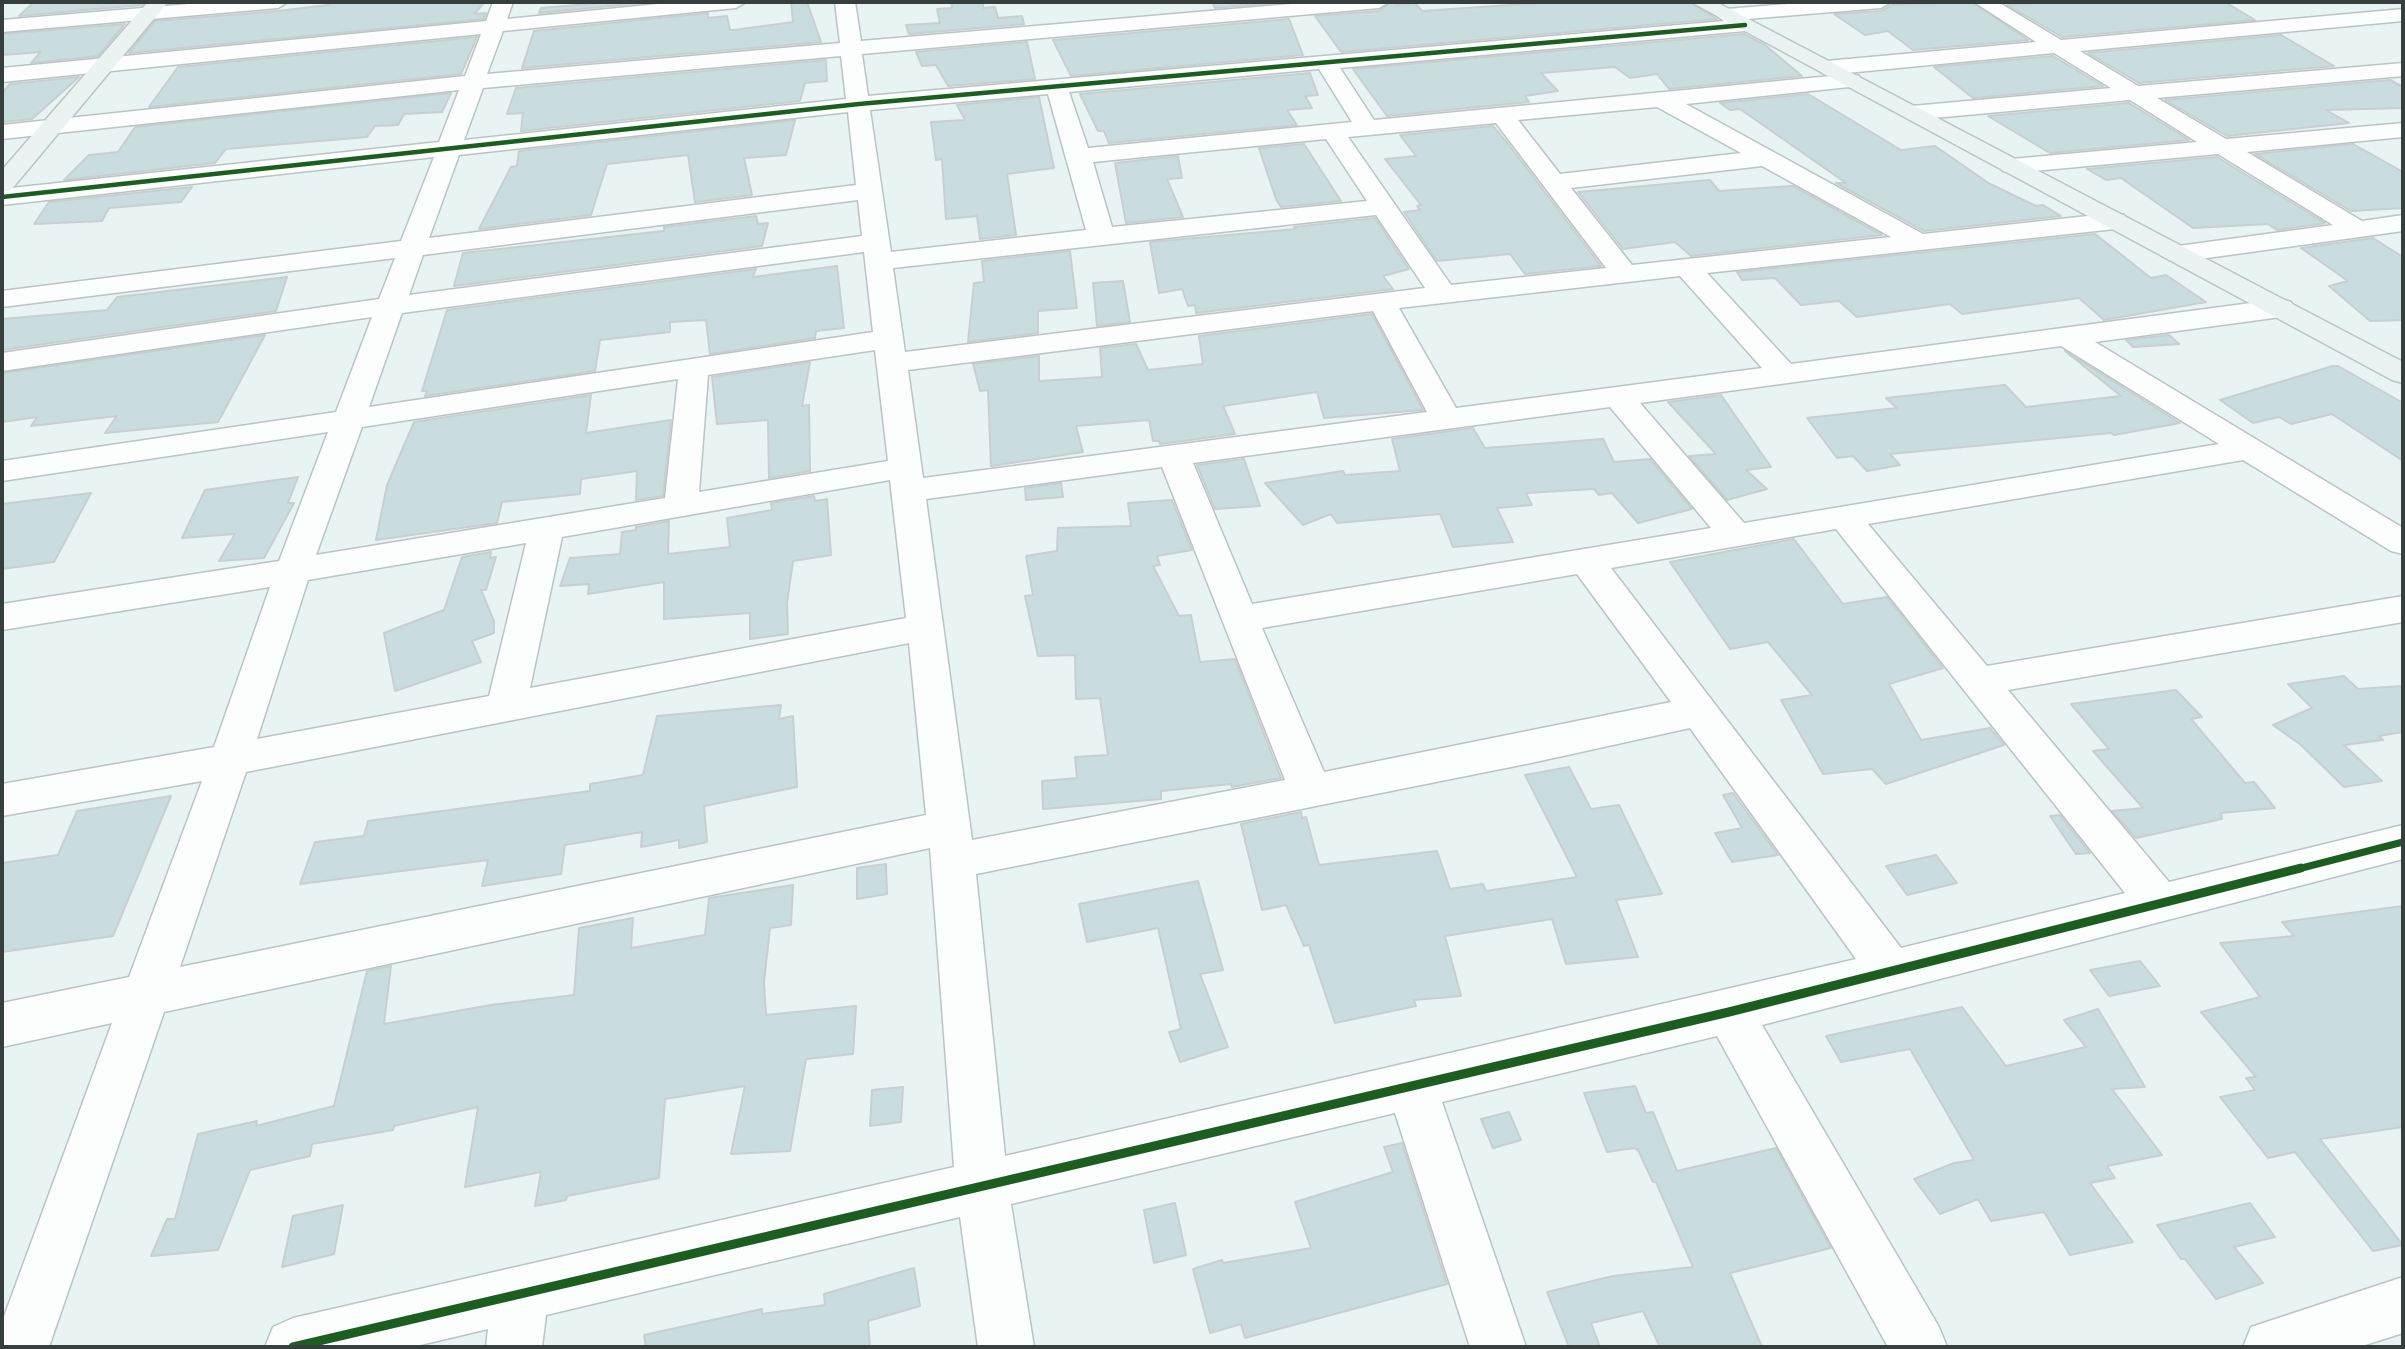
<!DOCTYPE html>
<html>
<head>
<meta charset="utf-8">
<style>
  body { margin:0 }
  #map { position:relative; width:2405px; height:1349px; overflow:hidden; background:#e8f3f3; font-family:Manrope,sans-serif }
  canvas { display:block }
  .frame { position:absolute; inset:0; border:4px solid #373e3e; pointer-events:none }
</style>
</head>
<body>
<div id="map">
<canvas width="2405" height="1349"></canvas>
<div class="frame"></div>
</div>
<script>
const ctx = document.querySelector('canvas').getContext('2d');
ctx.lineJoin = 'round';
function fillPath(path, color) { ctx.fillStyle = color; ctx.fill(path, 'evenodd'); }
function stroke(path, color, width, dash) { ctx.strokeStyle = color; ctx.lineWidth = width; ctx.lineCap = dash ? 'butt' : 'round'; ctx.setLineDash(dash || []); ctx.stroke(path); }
const building = new Path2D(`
  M34,2H145L142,5L19,16Z
  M330,2H485L474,14L486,13L484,19L129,53L155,21L278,11L328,5Z
  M612,2H651L539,13L541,8Z
  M791,2H807L821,42L522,68L534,31L708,13V18L727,16L730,30H734L793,22Z
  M951,2H983V8L995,7L998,18L1022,16L1024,24L909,34L906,25L940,23L937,9L952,8Z
  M1212,2H1283L1215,8Z
  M1391,2L1396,5L1415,3L1422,11L1554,2H1689L1717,19L1341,52L1315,16L1379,11Z
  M1965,2H1972L2028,40L1913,50L1888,31L1865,35L1834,14L1881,11L1892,5Z
  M2049,2H2225L2255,20L2062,37L2007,5Z
  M1289,19L1303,55L1071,76L1053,40Z
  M125,24L98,56L31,63L41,52L2,55V34Z
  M1744,34L1765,45L1802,76L1669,89L1657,74L1630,78L1615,67L1541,73L1558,91L1525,96L1529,102L1387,116L1353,69Z
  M2281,35L2334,66L2139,83L2088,53Z
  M477,37L461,74L149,107L178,67Z
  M1027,42L1035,79L948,86L936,65L922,66L916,52Z
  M2053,56L2103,86L1973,98L1934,67Z
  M826,60L827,81L805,83L800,101L521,131L523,113L507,114L516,88Z
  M1310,73L1318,95L1305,96L1312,108L1287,110L1297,125L1109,143L1104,131H1098L1080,94Z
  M79,77L32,119L2,122V93L10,84Z
  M2390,80L2403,87V108L2326,110L2349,123L2227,136L2165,100Z
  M451,93L442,112L404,114L398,125L375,126L367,137L226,149L215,163L64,180L89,155L118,152L135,127Z
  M1808,94L1901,150L1935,146L1990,184L2036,206L2043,205L2061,216L1924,231L1836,183H1846L1740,109L1730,110L1720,103Z
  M1039,97L1054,168L1007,174L1016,235L980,239L977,216L946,219L942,159L936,160L931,122L965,120L957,105Z
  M2129,103L2189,140L2050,153L1988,116Z
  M795,120L786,155L744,158L752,195L695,202L688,155L607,164L591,215L479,229L511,167L517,166L519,151Z
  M1493,126L1509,145L1601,266L1525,274L1510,254L1437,261L1404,212L1420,210L1417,206L1421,205L1385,159L1416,156L1400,135Z
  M1304,144L1341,201L1281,207L1276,199L1259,148Z
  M2353,144L2403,172V208L2351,211L2255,154Z
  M1178,156L1182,178L1167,179L1183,217L1126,223L1115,163Z
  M2217,157L2325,223L2277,230L2268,224L2193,228L2121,178L2106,180L2087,169Z
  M1710,180L1719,191L1793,186L1882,235L1691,256L1675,242L1623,249L1578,192Z
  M192,187L181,202L109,208L102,221L34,224L49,202Z
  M756,216L758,224L768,223L762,246L454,286L463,253L664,231V227Z
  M1375,218L1409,269L1383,276L1393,289L1196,313L1195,305L1188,306L1182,289L1159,293L1150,242L1296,229L1294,227Z
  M2095,234L2151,278L2166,275L2206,302L2104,320L2079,298L1962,314L1950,304L1857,317L1839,301L1801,305L1775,278L1742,280L1737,272Z
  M2373,238L2403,257V320L2370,321L2329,286L2348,281L2301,248Z
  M1070,251L1077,308L1038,311V333L968,342L974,283L984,282L982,261Z
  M837,266L844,328L816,331L815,338L710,354L706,320L670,322V332L600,340L595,371L425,396L427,391H422L447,310L756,269L753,277Z
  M287,277L276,311L2,350V319L107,310L117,297Z
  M1123,281L1130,322L1097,326L1093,283Z
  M1372,314L1423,410L1324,418L1317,392L1223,406L1235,434L1160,444L1159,441H1153L1149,420L1076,426L1083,452L991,466L988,390L980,391L973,364L1039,356V381L1102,377L1100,348L1136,344L1148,370L1203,364L1199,336Z
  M265,335L218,422L105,433L117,416L31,426L37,417L2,422V373Z
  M2169,335L2179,344L2133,347L2126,340Z
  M2065,351L2180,423L2114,435L2111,433L1890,454L1900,465L1867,471L1853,456L1837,458L1807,418L1897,408L1886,398L2005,385L2026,407L2121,396Z
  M810,362L802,406L809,405L810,471L769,478L768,420L717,424L712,377Z
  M2333,366H2338L2403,403V461L2332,414L2291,424L2279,417L2253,423L2220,400Z
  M591,395L586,433L671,420L663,496L636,500L637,471L581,479L580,494L502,502L497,523L376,540L387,485L414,422Z
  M1721,395L1771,467L1746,470L1767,489L1727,500L1689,456L1716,454L1668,402Z
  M1473,428L1485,448L1603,439L1614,462L1650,459L1692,509L1638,523L1612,493L1599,495L1594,489L1526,493L1532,505L1497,508L1513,542L1453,547L1440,514L1337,523L1331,514L1303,525L1265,483L1343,471L1345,475L1400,471L1392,439Z
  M1244,459L1260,506L1215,509L1197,465Z
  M298,477L288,503H294L264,558L219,561L235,534L182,538L205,490Z
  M1061,483L1063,497L1026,500L1025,488Z
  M91,493L54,562L2,569V504Z
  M814,496L815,501L827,499L831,555L793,561L787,603L788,634L750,639V613L664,619V582L588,594L589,584L560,586L570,558L620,554L622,532L636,530V527L669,521L668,554L730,547L727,518L772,510L771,503Z
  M1172,500L1192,550L1157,556L1160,565L1153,566L1179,616L1191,615L1200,662L1235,659L1281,778L1232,787L1231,784L1161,791V799L1043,809L1042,781L1077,778L1075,757L1108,755L1100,698L1076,699L1075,655L1038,656L1025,596L1033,595L1026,556L1057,551L1058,528L1131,526L1128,503Z
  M1794,539L1843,604L1887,597L1943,668L1889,684L1921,740L1990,728L2004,745L1886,784L1872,769L1823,774L1781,700L1812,695L1768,642L1730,649L1670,562Z
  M491,552L490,558L496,557L486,590H481L494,621V633L472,641L481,662L395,691L384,633L444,610L462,557Z
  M2344,676L2358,689L2403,686V732L2379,736L2383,740L2344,745L2382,781L2344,787L2301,745L2273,725L2312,708L2288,684Z
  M2176,690L2202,717L2191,719L2245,783L2254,782L2275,808L2221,813L2222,819L2136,838L2112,811L2143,808L2093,751L2109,749L2071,704Z
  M781,705L779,719L793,716L797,787L704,806L707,842L679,848V840L641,847L642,832L565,845L561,874L482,886L488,860L300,884L315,842L364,836L368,821L590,791V784L643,775L657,716Z
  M1569,767L1591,809L1619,805L1662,894L1616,900L1638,957L1566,964L1552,919L1445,936L1461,996L1414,1000L1416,1006L1335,1023L1309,945L1304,946L1286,905L1262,910L1241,824L1301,812L1302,818L1306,817L1319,865L1437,851L1450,889L1483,884L1486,891L1577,877L1525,775Z
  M1733,793L1778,855L1732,862L1715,833L1742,828L1723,795Z
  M171,796L113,936L2,952V863L58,855L77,811Z
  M2060,815L2090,853L2076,854L2050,816Z
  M1936,855L1957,883L1907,895L1886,866Z
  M886,864L887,894L857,899V868Z
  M1198,881L1223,970L1200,974L1228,1047L1180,1062L1169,1032L1181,1029L1158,928L1087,942L1079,904Z
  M793,885L791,925L770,928L764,982L766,1015L856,1006L853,1054L806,1059L790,1151L731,1154L745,1086L665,1099L659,1178L567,1196L566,1200L535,1206L541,1172L465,1187L478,1107L394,1126L393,1130L312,1144L310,1156L250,1170L218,1250L151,1256L167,1219H175L198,1134L257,1121L256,1126L334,1106L367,971L391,966L384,1024L491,1005L574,995L579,928L633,918L631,948L705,935L709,898Z
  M2403,906V1127L2320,1139L2403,1245L2373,1251L2295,1152L2268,1158L2220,1097L2255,1090L2246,1078L2256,1077L2201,1012L2260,997L2220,943L2294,936L2282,922Z
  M2140,961L2160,986L2109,996L2090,970Z
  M1962,1007L2006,1066L2086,1047L2064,1020L2098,1009L2145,1087L2112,1089L2162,1155L2107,1166L2115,1178L2090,1183L2133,1242L2070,1255L2044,1212L1991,1221L1978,1199L1940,1214L1914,1179L1954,1163L1974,1160L1910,1049L1841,1062L1826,1036Z
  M1635,1086L1646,1113L1653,1112L1677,1171L1776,1148L1831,1248L1730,1273L1762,1347H1660L1643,1311L1591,1323L1600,1347H1569L1547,1292L1613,1276L1693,1267L1656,1182H1653L1638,1150L1634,1148L1607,1152L1584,1093Z
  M903,1087L901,1122L870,1126L872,1090Z
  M1509,1112L1521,1140L1493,1148L1481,1119Z
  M1402,1143L1447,1284L1245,1338L1241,1324L1210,1333L1193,1269L1222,1260L1223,1263L1311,1248L1295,1202L1393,1172L1384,1147Z
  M1175,1203L1186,1255L1154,1263L1144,1210Z
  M2250,1203L2275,1237L2234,1247L2263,1283L2216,1299L2185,1259H2181L2157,1225Z
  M343,1205L334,1254L282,1267L293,1216Z
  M914,1268L920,1306L868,1321L870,1347H646L644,1335L762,1309V1314L825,1305L824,1294Z`);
const street = new Path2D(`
  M212,2H288L278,8L2,32V20Z
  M493,2H513L507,19L678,2H746L736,8L503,31L487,74L840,43L835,2H855L861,41L1314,2H1389L1379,8L862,54L868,96L1724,21L1716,15L1726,9L1812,2H1891L1881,8L1747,19L1755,25L1745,31L1340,68L1374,120L1851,74L1859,76L1862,81L1859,86L1686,104L1923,234L2115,213L2124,215L2128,221L2124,227L2115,229L1707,273L1791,364L2281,299L2291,302L2295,308L2291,314L2281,317L2095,342L2403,528V554L2391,551L2243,460L1868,524L1987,666L2403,596V622L2008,690L2169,882L2403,825V859L1762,1025L1939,1327L1947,1347H1888L1717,1036L1442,1102L1526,1347H1470L1395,1113L1011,1204L1034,1347H978L960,1217L546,1315L542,1347H486L488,1329L412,1347H265L273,1327L293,1318L954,1167L930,848L164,1012L49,1347H2V1322L112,1023L2,1047V1003L129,977L202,781L2,816V784L214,747L270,587L2,630V604L279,561L328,432L2,481V461L336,412L372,317L2,371V353L379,299L395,258L2,307V291L401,241L434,157L2,205V189L439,142L459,90L2,139V125L465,76L481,34L2,82V68L486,21ZM841,56L846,99L464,140L483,88ZM1319,69L1352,122L1088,148L1069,92ZM1048,94L1086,230L891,252L870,110ZM1657,107L1741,153L1560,174L1518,120ZM848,112L856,185L429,238L459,155ZM1496,123L1606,268L1451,285L1348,137ZM1326,139L1367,201L1112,227L1093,162ZM1762,166L1891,237L1632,265L1571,188ZM858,200L862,236L409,295L423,255ZM1376,215L1425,288L905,352L893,268ZM864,252L873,332L369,407L402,313ZM1680,276L1762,368L1456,408L1399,308ZM1373,311L1427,412L923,478L908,370ZM2061,346L2219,444L1744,523L1640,403ZM875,350L888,461L699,492L708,375ZM678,379L665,498L316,555L362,427ZM1610,407L1711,528L1252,604L1193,463ZM1162,467L1285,780L972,840L926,499ZM890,480L906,618L530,688L562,537ZM1836,529L2125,893L1901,948L1611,568ZM526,543L489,696L257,739L308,580ZM1577,574L1671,702L1324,772L1262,628ZM909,643L926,815L180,967L246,772ZM1690,728L1856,959L1005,1156L976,874L1531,763Z
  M1974,2H1998L2061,40L2403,9V21L2080,51L2138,86L2403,63V76L2157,98L2226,139L2403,123V137L2247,152L2362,221L2403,215V231L2178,262L2169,260L2165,254L2169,248L2178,246L2333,225L2218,154L2012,173L2003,171L2000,166L2003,161L2012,159L2197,142L2130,100L1912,120L1901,113L1912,106L2111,88L2054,53L1826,75L1815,68L1826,61L2036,42Z
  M2403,1277V1333L2359,1347H2243L2251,1327Z`);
const secondary = new Path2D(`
  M148,2H168L11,190L2,192V170Z
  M1691,2H1716L2403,362V383L2392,380Z`);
const cyclewayFar2 = new Path2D(`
  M2,197L859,104L1745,25`);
const cyclewayFar1 = new Path2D(`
  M2294,870L2403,842`);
const cycleway = new Path2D(`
  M293,1347L1729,1012L2301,868`);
fillPath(building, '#caddde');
stroke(building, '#c7cfd0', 2);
stroke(street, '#bbc4c4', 3);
stroke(secondary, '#bbc4c4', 3);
fillPath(street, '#fcfdfd');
fillPath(secondary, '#eaf2f2');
stroke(cyclewayFar2, '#1b5e20', 4.5);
stroke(cyclewayFar1, '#1b5e20', 7);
stroke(cycleway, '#1b5e20', 9);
</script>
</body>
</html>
